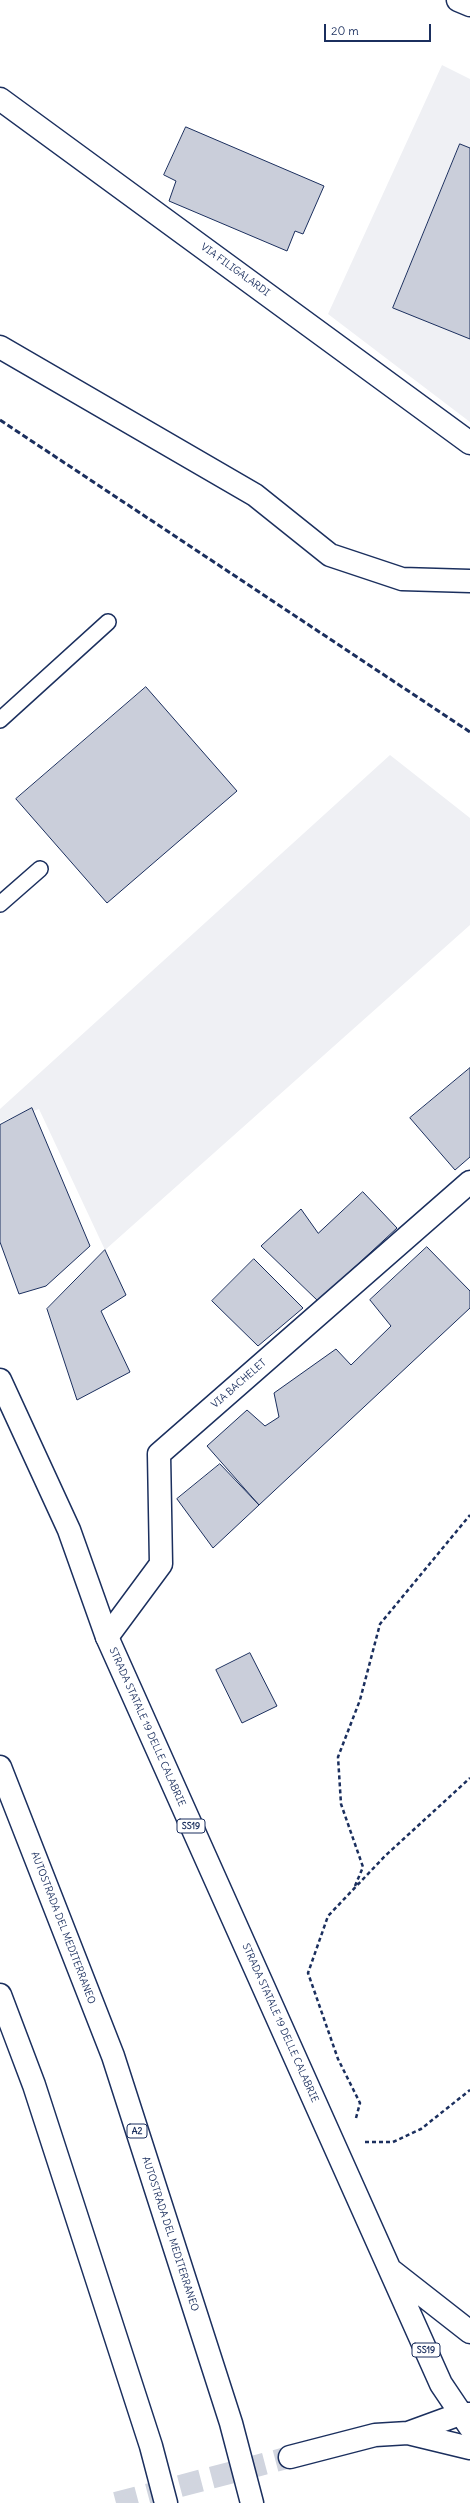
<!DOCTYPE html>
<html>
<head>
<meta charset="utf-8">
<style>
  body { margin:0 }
  #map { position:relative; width:470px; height:2503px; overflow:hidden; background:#fff; font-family:Delius,sans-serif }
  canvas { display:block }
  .scale { position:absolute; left:324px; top:24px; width:107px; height:18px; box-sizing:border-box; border:2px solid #1b2f5e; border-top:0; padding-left:5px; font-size:12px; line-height:14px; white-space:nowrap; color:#1b2f5e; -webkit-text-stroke:3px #fff; paint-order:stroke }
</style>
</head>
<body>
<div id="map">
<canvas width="470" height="2503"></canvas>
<div class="scale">20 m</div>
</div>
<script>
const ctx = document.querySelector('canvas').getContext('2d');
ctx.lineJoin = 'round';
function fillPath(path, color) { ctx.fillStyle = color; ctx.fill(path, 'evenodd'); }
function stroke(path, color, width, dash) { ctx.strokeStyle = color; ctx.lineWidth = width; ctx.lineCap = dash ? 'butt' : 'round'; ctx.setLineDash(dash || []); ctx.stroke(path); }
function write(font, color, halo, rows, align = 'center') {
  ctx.font = font + ' Delius,sans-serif'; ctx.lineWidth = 4; ctx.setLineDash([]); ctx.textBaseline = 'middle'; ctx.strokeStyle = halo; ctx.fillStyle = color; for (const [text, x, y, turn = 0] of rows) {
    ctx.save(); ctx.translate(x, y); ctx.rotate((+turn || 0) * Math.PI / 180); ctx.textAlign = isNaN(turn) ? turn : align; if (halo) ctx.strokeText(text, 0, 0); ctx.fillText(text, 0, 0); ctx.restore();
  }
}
const built = new Path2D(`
  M442,65L470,79V422L328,314Z
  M390,755L470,818V925L105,1250L39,1109L0,1122V1109Z`);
const building = new Path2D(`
  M186,127L324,186L303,234L295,231L287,251L169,201L176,181L164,175Z
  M460,144L470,148V339L393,308Z
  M146,687L237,791L107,903L16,799Z
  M470,1068V1157L455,1170L410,1118Z
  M32,1108L90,1246L46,1286L19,1294L0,1242V1125Z
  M363,1192L397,1228L318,1301L261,1246L301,1209L318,1233Z
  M427,1247L470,1291V1308L259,1505L207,1446L247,1410L265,1426L279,1417L274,1393L336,1349L351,1365L391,1326L370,1300Z
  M105,1250L126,1295L101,1311L130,1372L77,1400L47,1309Z
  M254,1259L303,1308L258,1346L212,1301Z
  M220,1464L259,1505L213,1548L177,1499Z
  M250,1653L277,1706L242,1723L216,1670Z`);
const minorTunnel = new Path2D(`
  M116,2503L290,2457`);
const path = new Path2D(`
  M355,1886L363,1867L341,1804L338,1757L360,1700L380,1624L470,1515
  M356,2118L360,2103L338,2059L308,1973L328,1916L385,1856L470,1778
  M365,2142H393L421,2129L470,2090`);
const service = new Path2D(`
  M0,720L108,622
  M0,904L40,869`);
const minor = new Path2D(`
  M0,99L470,443
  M0,347L255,495L330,555L402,579L470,581
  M107,1637L161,1564L159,1454L470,1182
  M408,2433L470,2448
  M290,2457L375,2435L408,2433L460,2414H470`);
const tertiary = new Path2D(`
  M458,0L470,5`);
const primary = new Path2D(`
  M0,1380L69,1530L107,1637L441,2384L470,2427
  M392,2271L470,2332`);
const motorway = new Path2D(`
  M0,1767L113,2056L231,2423L252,2503
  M0,1995L34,2085L151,2446L166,2503`);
const rail = new Path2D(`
  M0,420L470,732`);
const shields = [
  [191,1826,28],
  [137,2131,20],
  [426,2350,28]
];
const shieldNames = [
  ["SS19",191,1826],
  ["A2",137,2131],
  ["SS19",426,2350]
];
const streetNames = [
  ["VIA FILIGALARDI",235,270,36],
  ["VIA BACHELET",239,1384,-41],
  ["STRADA STATALE 19 DELLE CALABRIE",147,1727,66],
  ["AUTOSTRADA DEL MEDITERRANEO",63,1928,69],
  ["STRADA STATALE 19 DELLE CALABRIE",280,2023,66],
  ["AUTOSTRADA DEL MEDITERRANEO",170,2234,72]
];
fillPath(built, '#eff0f4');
fillPath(building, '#caceda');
stroke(building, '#1b2f5e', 1);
stroke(minorTunnel, '#d1d5df', 22, [22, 11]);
stroke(service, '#1b2f5e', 18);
stroke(minor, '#1b2f5e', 25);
stroke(tertiary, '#1b2f5e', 25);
stroke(primary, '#1b2f5e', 25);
stroke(motorway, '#1b2f5e', 25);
stroke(path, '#1b2f5e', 2.5, [4, 3]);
stroke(service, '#fff', 15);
stroke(minor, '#fff', 22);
stroke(tertiary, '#fff', 22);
stroke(primary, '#fff', 22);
stroke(motorway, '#fff', 22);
stroke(rail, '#1b2f5e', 3, [6, 3]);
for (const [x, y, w] of shields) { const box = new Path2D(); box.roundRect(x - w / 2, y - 7, w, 14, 3); ctx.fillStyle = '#fff'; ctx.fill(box); stroke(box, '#1b2f5e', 1); }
write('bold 9px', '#1b2f5e', null, shieldNames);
write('10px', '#1b2f5e', '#fff', streetNames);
</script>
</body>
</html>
